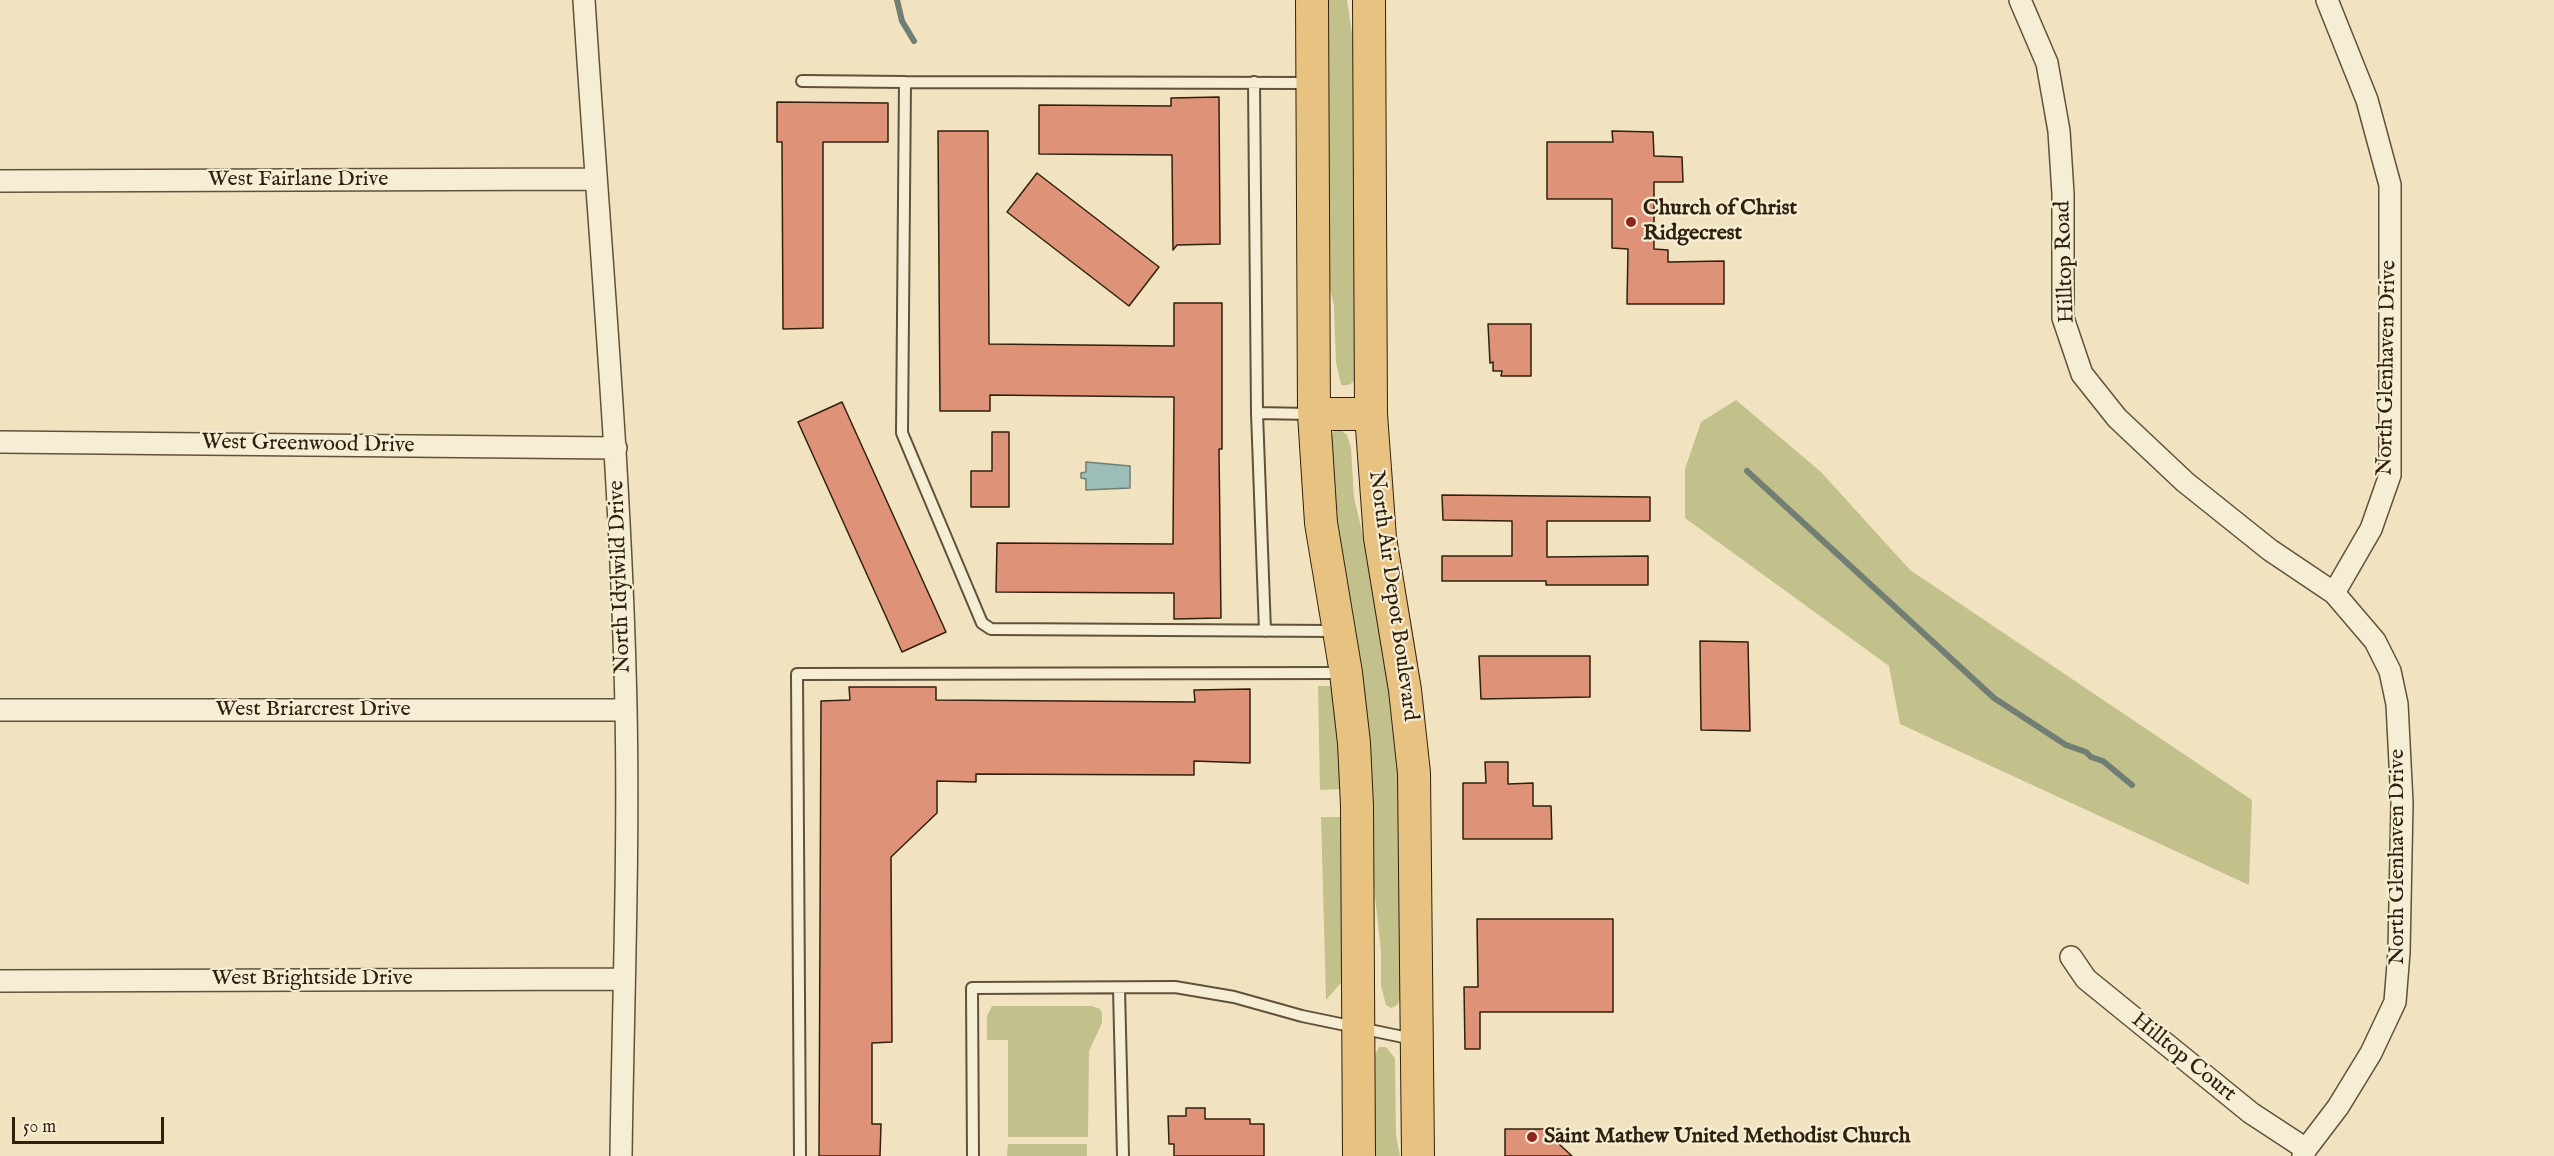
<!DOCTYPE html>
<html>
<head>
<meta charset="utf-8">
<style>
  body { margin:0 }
  #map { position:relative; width:2554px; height:1156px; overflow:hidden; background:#f1e3bf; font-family:"IM FELL English",serif }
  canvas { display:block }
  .scale { position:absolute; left:12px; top:1117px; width:152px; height:27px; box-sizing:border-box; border:3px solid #30200e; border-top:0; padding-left:8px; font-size:18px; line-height:21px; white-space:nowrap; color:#30200e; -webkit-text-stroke:4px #f6edd5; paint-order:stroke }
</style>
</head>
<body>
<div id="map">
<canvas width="2554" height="1156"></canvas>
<div class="scale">50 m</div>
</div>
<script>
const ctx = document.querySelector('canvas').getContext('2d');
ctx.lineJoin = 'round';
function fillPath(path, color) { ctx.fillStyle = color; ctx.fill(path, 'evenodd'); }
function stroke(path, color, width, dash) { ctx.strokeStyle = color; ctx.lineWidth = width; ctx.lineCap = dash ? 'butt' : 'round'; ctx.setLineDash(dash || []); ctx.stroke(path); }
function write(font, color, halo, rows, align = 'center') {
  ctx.font = font + ' "IM FELL English",serif'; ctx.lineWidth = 4.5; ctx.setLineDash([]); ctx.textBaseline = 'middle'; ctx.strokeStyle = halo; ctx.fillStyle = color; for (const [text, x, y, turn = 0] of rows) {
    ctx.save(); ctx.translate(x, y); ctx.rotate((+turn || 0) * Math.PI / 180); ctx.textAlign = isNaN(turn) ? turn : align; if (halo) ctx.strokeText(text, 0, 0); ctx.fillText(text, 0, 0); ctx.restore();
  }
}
const green = new Path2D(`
  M1322,0H1347L1354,47L1359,370C1355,380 1353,387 1341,385L1336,362L1334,306L1327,275Z
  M1736,400L1821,472L1910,570L2252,800L2249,885L1900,724L1889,666L1685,518V469L1701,422Z
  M1335,430H1341L1347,435L1351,448L1354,498L1368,556L1400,743L1405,989L1397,1005L1391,1008L1386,1005L1381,986V952L1339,559L1330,437Z
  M1318,686H1337L1340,789L1320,790Z
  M1321,817H1340L1344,824L1347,976L1326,1000Z
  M992,1006H1092L1100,1009L1102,1013V1023L1089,1051L1088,1137H1008V1040H987V1016Z
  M1379,1047H1386L1395,1058L1396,1135L1400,1156H1373L1374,1057Z
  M1008,1144H1087V1156H1007Z`);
const water = new Path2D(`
  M1086,462L1130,466V488L1086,490V479L1081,478V473L1086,472Z`);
const stream = new Path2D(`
  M897,0L902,21L914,41
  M1747,471L1994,698L2066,745L2086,752L2091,757L2103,761L2132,785`);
const building = new Path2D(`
  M1219,97L1220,244L1177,245L1173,250L1172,155L1039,154V105L1171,106V98Z
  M777,102L888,103V142H823V328L783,329L782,142H777Z
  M938,131H988L989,344L1174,346V303H1222V449H1219L1221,618L1174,619V593L996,592L997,543L1173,544L1174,397L990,395V411H940Z
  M1612,131L1653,132L1654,156L1682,157L1683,182H1654V249L1668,250V262L1724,261V304H1627L1628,249L1612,248V199H1547V142H1613Z
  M1037,173L1159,267L1129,306L1007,212Z
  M1488,324H1531V376H1501L1502,371H1493V362L1490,363Z
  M842,402L946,632L902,652L798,422Z
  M992,432H1009V507H971V471H992Z
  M1442,495L1650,497V521H1547V557L1648,556V585H1546V581H1442V556H1512V521L1443,520Z
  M1700,641L1748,642L1750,731L1701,730Z
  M1479,656H1590V697L1481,699Z
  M849,687H936V700L1195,702L1194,690L1250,689V763L1194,761V775L976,774V782L937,781V813L891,857L892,1042L872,1043V1124H881L880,1156H819L821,701L850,700Z
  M1485,762H1508V784L1533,783V806H1551L1552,839H1463V783H1486Z
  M1477,919H1613V1012H1480V1049H1465L1464,987H1478Z
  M1186,1108H1205V1119H1250V1124H1264V1156H1174V1144H1169L1168,1116H1186Z
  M1505,1129H1560L1559,1144L1572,1156H1505Z`);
const service = new Path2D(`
  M802,81L905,82
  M1254,82L1257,413L1265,631
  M1309,83L905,82L902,433L982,623L991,629L1335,631
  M1257,413L1310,414
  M1119,988L1123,1156
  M800,1156L797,674L1343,673
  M973,1156L972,988L1175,987L1234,997L1302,1016L1413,1039`);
const minor = new Path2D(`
  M584,0C599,236 621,472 626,708C629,857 623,1007 621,1156
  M2020,0L2047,63L2059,131L2063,194V318L2082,374L2117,418L2185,482L2270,550L2334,593
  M0,181L595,179
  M0,442L616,448
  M0,710H626
  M2071,957L2086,979L2251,1113L2306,1149
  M0,981L623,979
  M2303,1156L2306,1149L2338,1107L2371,1053L2395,1002L2399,952L2402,803L2397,704L2390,671L2375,641L2334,593L2371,529L2390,475V185L2367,100L2327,0`);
const primary = new Path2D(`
  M1312,0L1314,414L1321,523L1346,673L1354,743L1357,806L1359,1156
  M1369,0L1371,414L1380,538L1405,690L1414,773L1418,1156
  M1314,414H1371`);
const markers = [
  [1631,222,6,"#8f2418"],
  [1532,1137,6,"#8f2418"]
];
const streetNames = [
  ["West Fairlane Drive",298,180],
  ["Hilltop Road",2066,262,-92],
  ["North Glenhaven Drive",2388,368,-89],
  ["West Greenwood Drive",308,445,1],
  ["North Idylwild Drive",621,577,-92],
  ["North Air Depot Boulevard",1392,596,82],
  ["West Briarcrest Drive",313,710],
  ["North Glenhaven Drive",2398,857,-90],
  ["West Brightside Drive",312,979],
  ["Hilltop Court",2183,1058,39]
];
const poiNames = [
  ["Church of Christ",1643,209],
  ["Ridgecrest",1643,234],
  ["Saint Mathew United Methodist Church",1544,1137]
];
fillPath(green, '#c2c18c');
fillPath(water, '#9cbdb8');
stroke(water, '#717e74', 1.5);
stroke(stream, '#717e74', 6);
fillPath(building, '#de9379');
stroke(building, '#30200e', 1.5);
stroke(service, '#60513a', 14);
stroke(minor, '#60513a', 24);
stroke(primary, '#30200e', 34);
stroke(service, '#f6edd5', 10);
stroke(minor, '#f6edd5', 21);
stroke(primary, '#e8c280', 32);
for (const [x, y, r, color] of markers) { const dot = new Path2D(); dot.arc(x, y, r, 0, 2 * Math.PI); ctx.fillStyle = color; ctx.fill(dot); stroke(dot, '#f6edd5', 2); }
write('22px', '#30200e', '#f6edd5', streetNames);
write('bold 22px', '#30200e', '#f6edd5', poiNames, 'left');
</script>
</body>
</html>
